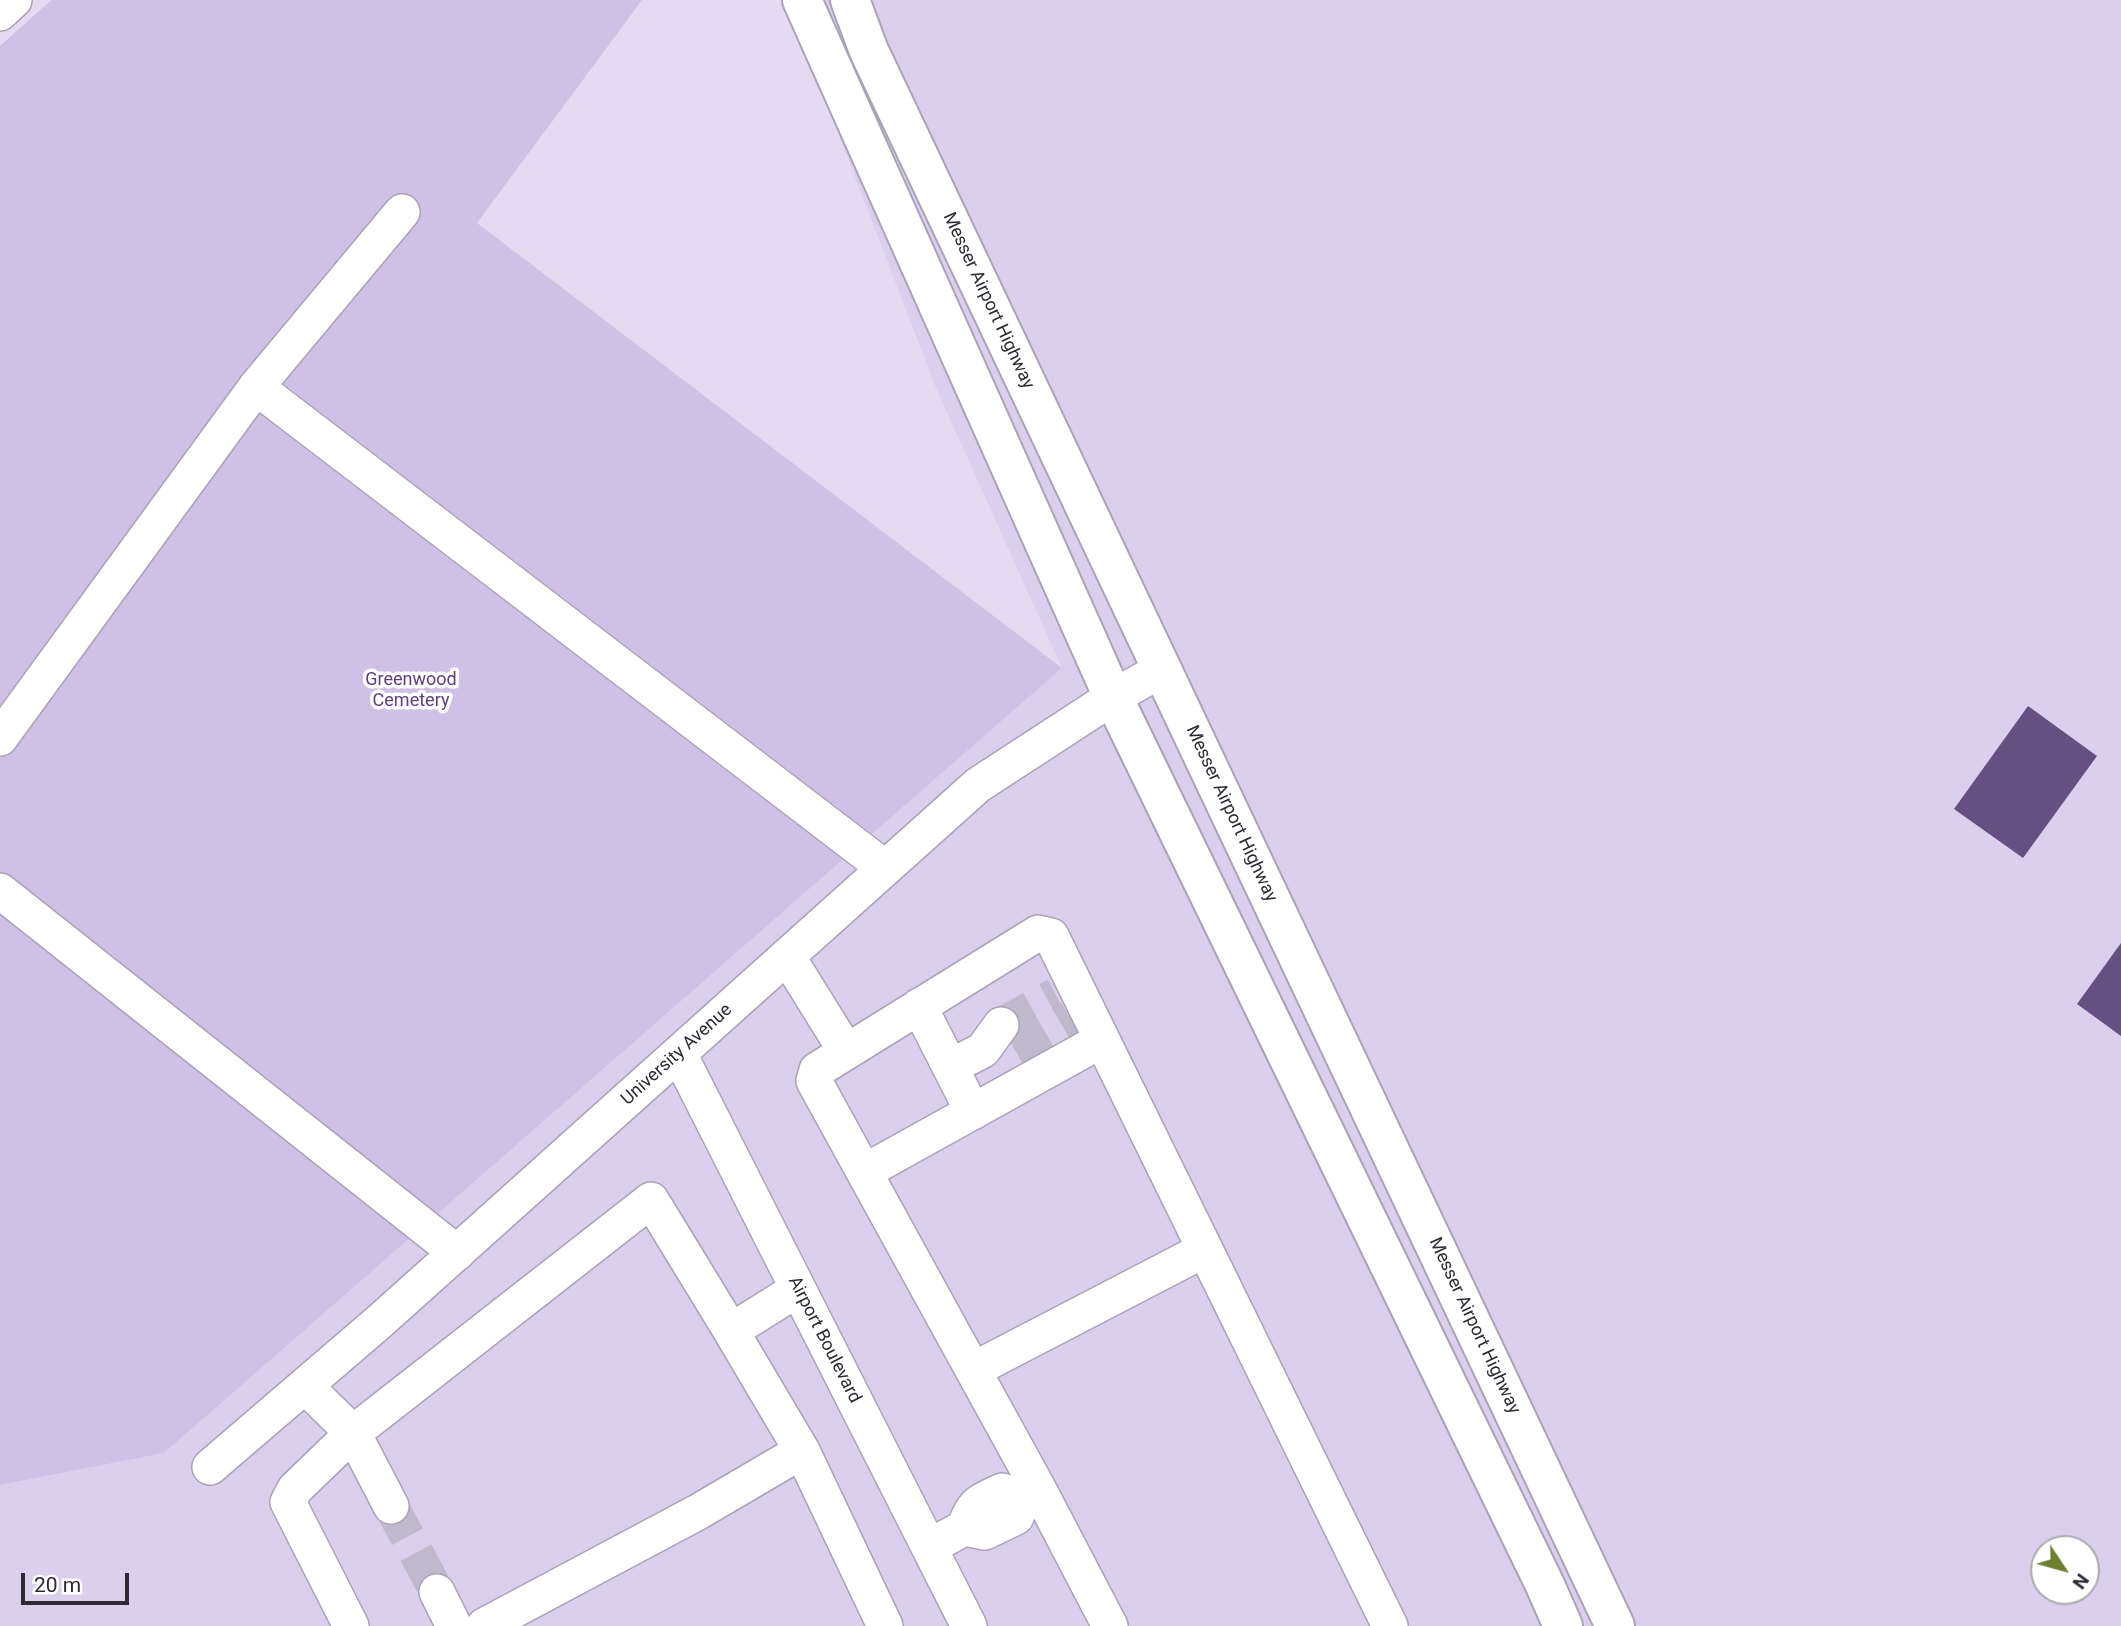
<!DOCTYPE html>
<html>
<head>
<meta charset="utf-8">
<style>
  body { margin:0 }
  #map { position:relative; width:2121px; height:1626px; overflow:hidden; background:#e4dbf2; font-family:Roboto,sans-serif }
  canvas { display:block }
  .north { position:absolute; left:2030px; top:1535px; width:70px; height:70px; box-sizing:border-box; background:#fff; border:2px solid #abaaad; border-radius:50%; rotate:126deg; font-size:19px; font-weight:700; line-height:28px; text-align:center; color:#2e2a33 }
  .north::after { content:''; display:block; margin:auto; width:24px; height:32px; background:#6b8031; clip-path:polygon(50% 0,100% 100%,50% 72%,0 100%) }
  .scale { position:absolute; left:21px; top:1573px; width:108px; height:32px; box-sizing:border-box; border:4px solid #2e2a33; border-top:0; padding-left:9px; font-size:21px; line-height:24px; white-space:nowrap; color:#2e2a33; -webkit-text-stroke:5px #fff; paint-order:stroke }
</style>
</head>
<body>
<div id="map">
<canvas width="2121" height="1626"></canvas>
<div class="north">N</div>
<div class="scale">20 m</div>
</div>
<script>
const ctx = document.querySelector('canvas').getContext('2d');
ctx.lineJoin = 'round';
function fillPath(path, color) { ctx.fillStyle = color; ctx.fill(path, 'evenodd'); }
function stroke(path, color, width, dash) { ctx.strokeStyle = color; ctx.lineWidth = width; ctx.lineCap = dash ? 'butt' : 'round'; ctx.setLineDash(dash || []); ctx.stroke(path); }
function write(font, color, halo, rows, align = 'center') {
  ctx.font = font + ' Roboto,sans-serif'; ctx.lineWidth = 7; ctx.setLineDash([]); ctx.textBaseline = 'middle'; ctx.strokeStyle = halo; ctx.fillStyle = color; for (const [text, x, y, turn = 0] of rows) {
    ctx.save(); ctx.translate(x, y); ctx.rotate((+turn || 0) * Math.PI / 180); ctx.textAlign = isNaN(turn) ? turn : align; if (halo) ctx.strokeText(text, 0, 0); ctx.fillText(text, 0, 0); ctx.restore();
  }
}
const built = new Path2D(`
  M787,0H2121V1626H0V1485L164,1453L1062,668L936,388ZM2044,1549H2086V1591H2044Z`);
const green = new Path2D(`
  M51,0H642L477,223L1062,668L164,1453L0,1485V46Z`);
const building = new Path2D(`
  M2028,706L2097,756L2023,858L1954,809Z
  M2121,943V1036L2077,1004Z`);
const minorTunnel = new Path2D(`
  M1001,1025L1056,995
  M1015,1050L1070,1018
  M391,1506L437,1592`);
const minor = new Path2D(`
  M0,13L14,0
  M256,387L402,212
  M0,738L256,387L885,868
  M0,891L457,1253
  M787,956L846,1051
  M919,1006L973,1112
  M679,1054L969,1626
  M950,1067L983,1050L1001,1025
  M864,1172L1102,1040
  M731,1331L798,1289
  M973,1370L1204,1250
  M305,1386L353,1433L651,1200L731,1331L802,1451L698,1512L484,1626
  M802,1451L885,1626
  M210,1467L379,1322L978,785L1113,697L1163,669
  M964,1528L985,1532L1016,1517L1024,1498L1039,1490
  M929,1547L964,1528C974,1502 977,1503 1002,1491L1024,1498
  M437,1592L454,1626
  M351,1626L288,1502L295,1489L353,1433L391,1506
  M1110,1626L1039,1490L814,1081L817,1070L1038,933L1051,936L1390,1626`);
const major = new Path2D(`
  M802,0L1113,697L1545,1585L1563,1626
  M850,0L869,51L1615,1626`);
const streetNames = [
  ["Messer Airport Highway",988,301,65],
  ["Messer Airport Highway",1231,814,65],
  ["University Avenue",677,1055,-42],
  ["Messer Airport Highway",1474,1326,65],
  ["Airport Boulevard",824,1340,63]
];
const parkNames = [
  ["Greenwood",411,680],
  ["Cemetery",411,701]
];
fillPath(built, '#dacfec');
fillPath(green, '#cfc1e6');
fillPath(building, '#655181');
stroke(minorTunnel, '#c0b8cc', 35, [35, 18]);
stroke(minor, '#aaa2b7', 38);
stroke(major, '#aaa2b7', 42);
stroke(minor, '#fff', 35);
stroke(major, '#fff', 38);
write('18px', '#2e2a33', '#fff', streetNames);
write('18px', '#5c3f81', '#fff', parkNames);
</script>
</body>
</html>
